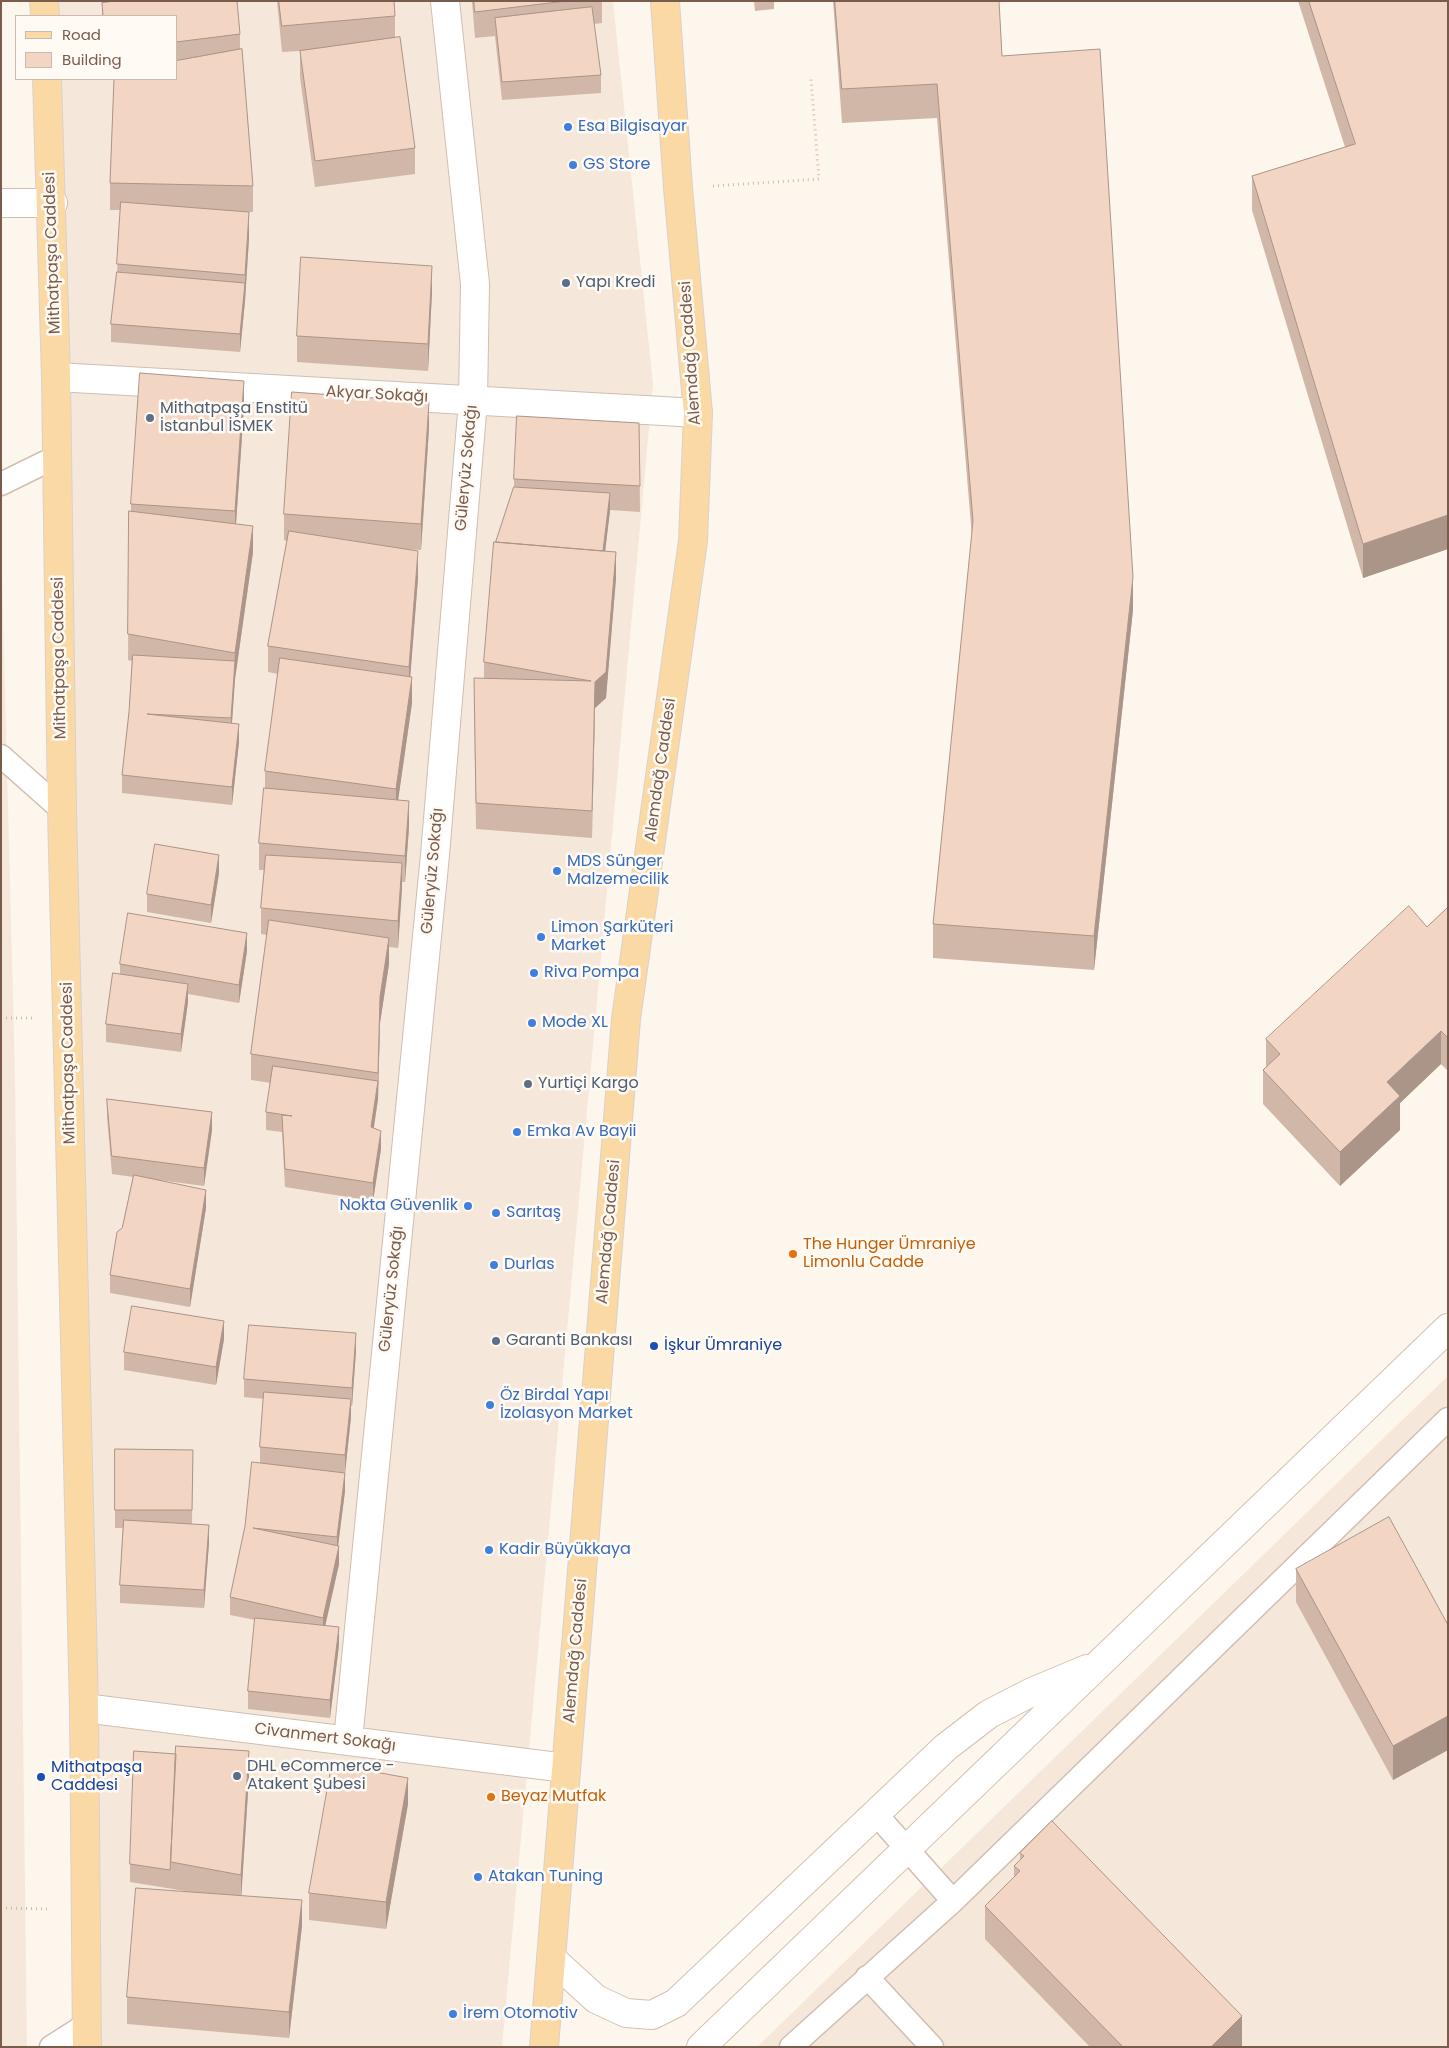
<!DOCTYPE html>
<html>
<head>
<meta charset="utf-8">
<style>
  body { margin:0 }
  #map { position:relative; width:1449px; height:2048px; overflow:hidden; background:#fdf6ec; font-family:Poppins,sans-serif }
  canvas { display:block }
  .frame { position:absolute; inset:0; border:2px solid #7a5c4d; pointer-events:none }
  .legend { position:absolute; left:15px; top:15px; width:162px; height:65px; box-sizing:border-box; background:#fffaf3; border:1px solid #cabbb1; margin:0; padding:6px 9px; list-style:none; font-size:15px; color:#7a5c4d }
  .legend li { display:flex; align-items:center; gap:10px; height:25px }
  .legend b { width:25px; border:1px solid #cabbb1 }
</style>
</head>
<body>
<div id="map">
<canvas width="1449" height="2048"></canvas>
<div class="frame"></div>
<ul class="legend">
<li><b style="height:6px;background:#fbd9a5"></b>Road</li>
<li><b style="height:14px;background:#f3d5c3"></b>Building</li>
</ul>
</div>
<script>
const ctx = document.querySelector('canvas').getContext('2d');
ctx.lineJoin = 'round';
function fillPath(path, color) { ctx.fillStyle = color; ctx.fill(path, 'evenodd'); }
function stroke(path, color, width, dash) { ctx.strokeStyle = color; ctx.lineWidth = width; ctx.lineCap = dash ? 'butt' : 'round'; ctx.setLineDash(dash || []); ctx.stroke(path); }
function write(font, color, halo, rows, align = 'center') {
  ctx.font = font + ' Poppins,sans-serif'; ctx.lineWidth = 5; ctx.setLineDash([]); ctx.textBaseline = 'middle'; ctx.strokeStyle = halo; ctx.fillStyle = color; for (const [text, x, y, turn = 0] of rows) {
    ctx.save(); ctx.translate(x, y); ctx.rotate((+turn || 0) * Math.PI / 180); ctx.textAlign = isNaN(turn) ? turn : align; if (halo) ctx.strokeText(text, 0, 0); ctx.fillText(text, 0, 0); ctx.restore();
  }
}
const residential = new Path2D(`
  M52,1H613L653,384L502,2047H90L54,79H176V16H53Z
  M1,536L15,1076L27,2047H1Z
  M1448,1376V2047H757L1367,1454Z`);
const path = new Path2D(`
  M713,186L819,179L811,79
  M1,1018H33
  M1,1908L51,1909`);
const lane = new Path2D(`
  M1,484L58,456
  M1,756L62,810
  M876,1814L953,1901L1448,1419
  M867,1977L932,2047
  M51,2047L87,2024
  M791,2047L953,1901`);
const street = new Path2D(`
  M1,203H53
  M56,377L698,413
  M84,1708L566,1768
  M348,1740L435,855L473,401L475,284L445,1`);
const secondary = new Path2D(`
  M551,1958L596,1999L626,2013L652,2015L676,2003L946,1747L989,1714L1032,1692L1087,1669
  M701,2047L1448,1328`);
const primary = new Path2D(`
  M44,1L45,16
  M47,79L56,377L62,810L84,1708L87,2047
  M544,2047L626,1019L693,541L698,413L678,188L665,1`);
const wall = new Path2D(`
  M115,1H237L240,34V49H242L253,186V212H247H249V238L245,301L240,352L111,342V324L117,272L121,210H110V183L114,79H176V61L187,59L176,60V16H102V3Z
  M277,1H394L395,16V38L415,148V174L315,187L300,77V51L282,52Z
  M472,1H602V23L594,24L601,75V93L502,100L495,36L475,38Z
  M754,1H774V9L755,11Z
  M833,1H999L1002,56L1133,610L1094,970L933,958V924L972,537L937,118L842,123Z
  M1298,1H1448V549L1363,578L1252,210V176L1345,147Z
  M432,292L428,371L297,362V336Z
  M244,407L236,524L253,552L235,679L232,723L239,742L232,805L122,793V775L129,712L132,661L128,660L129,511L131,512V504Z
  M639,423L640,512L610,510L605,551L616,578L606,698L595,708L592,838L476,829L474,704L484,678V662L496,542L514,487V479Z
  M429,428L421,550L403,549L418,578L410,677L412,703L398,800L409,827L405,882H402L398,948L389,947V964L380,1023L378,1099L374,1128L381,1149L373,1201L285,1187L282,1132L266,1130V1112L271,1083L251,1080V1054L267,935L261,934V908L264,870H259V843L265,788V771L278,674L268,672V646L287,541L284,540V514Z
  M219,873L211,923L147,912V894Z
  M1448,907V1071L1441,1064L1400,1103V1130L1340,1186L1263,1104V1070L1266,1067V1039L1427,927Z
  M247,951L239,1003L188,994V1002L181,1052L106,1042V1024L120,974V964Z
  M107,1099L212,1130L204,1186L159,1180L206,1208L190,1307L110,1293V1275L122,1228L133,1177L112,1174L107,1117Z
  M224,1339L216,1385L124,1370V1352Z
  M356,1351L352,1406H351V1417L345,1473V1491L338,1546L339,1564L325,1625L339,1645L330,1718L248,1709V1691L255,1620L230,1615V1597L260,1463V1447L264,1399L244,1397V1379Z
  M115,1449L193,1450L192,1524L209,1543L204,1608L120,1603V1585L123,1528H115Z
  M1296,1569L1448,1625V1750L1393,1780L1296,1602Z
  M249,1777L241,1896L302,1926L289,2038L127,2024V1997L191,1892L130,1882V1864Z
  M408,1804L386,1929L309,1920V1893Z
  M1020,1853L1242,2047H1090L985,1939V1906L1014,1877V1866L1020,1861Z`);
const shadedWall = new Path2D(`
  M249,212V238L245,301L240,352V334L245,283Z
  M432,266V292L428,371V344Z
  M244,381V407L235,538V511Z
  M429,402V428L421,550V524Z
  M610,493V511L602,577V559Z
  M1448,515V549L1363,578V544Z
  M253,526V552L235,679L231,736V718L235,653Z
  M418,551V578L409,693V667Z
  M616,552V578L606,698L595,708L592,838L595,682Z
  M1133,577V610L1094,970V936Z
  M412,677V703L396,815V789Z
  M239,724V742L232,805V787Z
  M409,801V827L405,882V856Z
  M219,855V873L211,923V905Z
  M402,863V889L398,948V921Z
  M247,933V951L239,1003V985Z
  M389,938V964L380,1023L378,1099L371,1145V1127L378,1082L380,997Z
  M188,984V1002L181,1052V1034Z
  M1441,1031V1064L1400,1103V1130L1340,1186V1152L1387,1082Z
  M212,1112V1130L204,1186V1168Z
  M381,1131V1149L373,1201V1183Z
  M206,1190V1208L190,1307V1289Z
  M224,1321V1339L216,1385V1367Z
  M356,1333V1351L352,1406V1388Z
  M351,1399V1417L345,1473V1455Z
  M345,1473V1491L337,1554L339,1546V1564L323,1636V1618L337,1554V1537Z
  M209,1525V1543L204,1608V1590Z
  M339,1627V1645L330,1718V1700Z
  M1448,1716V1750L1393,1780V1746Z
  M249,1751V1777L241,1901V1875Z
  M408,1778V1804L386,1929V1902Z
  M302,1900V1926L289,2038V2012Z
  M1242,2016V2047H1211Z`);
const building = new Path2D(`
  M115,1H237L240,34L176,42V16H103L102,3Z
  M279,1H394L395,16L282,26Z
  M474,1H566L475,12Z
  M835,1H999L1002,56L1100,49L1133,577L1094,936L933,924L973,521L937,84L842,89Z
  M1309,1H1448V515L1363,544L1252,176L1355,144Z
  M592,7L601,75L502,82L495,18Z
  M400,37L415,148L315,161L300,51Z
  M242,49L253,186L110,183L114,79H176V61Z
  M121,202L249,212L245,275L117,264Z
  M301,257L432,266L428,344L297,336Z
  M117,272L245,283L240,334L111,324Z
  M140,373L244,381L235,511L131,504Z
  M292,392L429,402L421,524L284,514Z
  M517,416L639,423L640,486L514,479Z
  M514,487L610,493L603,551L496,542Z
  M129,511L253,526L235,653L128,634Z
  M289,531L418,551L409,667L268,646Z
  M494,542L616,552L606,672L595,682L592,811L476,803L474,678L591,681L484,662Z
  M133,655L235,661L231,718L147,714L239,724L232,787L122,775L129,712Z
  M280,658L412,677L396,789L265,771Z
  M264,788L409,801L405,856L259,843Z
  M155,844L219,855L211,905L147,894Z
  M266,855L402,863L398,921L261,908Z
  M1409,906L1427,927L1448,907V1038L1441,1031L1387,1082L1400,1096L1340,1152L1263,1070L1280,1054L1266,1039Z
  M128,913L247,933L239,985L120,964Z
  M269,920L389,938L380,997L378,1073L251,1054Z
  M113,973L188,984L181,1034L106,1024Z
  M273,1066L378,1081L371,1127L381,1131L373,1183L285,1169L282,1115L292,1116L266,1112Z
  M107,1099L212,1112L204,1168L112,1156Z
  M134,1175L206,1190L190,1289L110,1275L117,1232L122,1228Z
  M132,1306L224,1321L216,1367L124,1352Z
  M249,1325L356,1333L352,1388L244,1379Z
  M264,1392L351,1399L345,1455L260,1447Z
  M115,1449L193,1450L192,1510H115Z
  M252,1462L345,1473L337,1537L253,1528L339,1546L323,1618L230,1597L245,1526Z
  M1389,1517L1448,1625V1716L1393,1746L1296,1569Z
  M124,1520L209,1525L204,1590L120,1585Z
  M255,1618L339,1627L330,1700L248,1691Z
  M176,1746L249,1751L241,1875L171,1862Z
  M134,1751L176,1754L170,1870L130,1864Z
  M332,1764L408,1778L386,1902L309,1893Z
  M1052,1821L1242,2016L1211,2047H1123L985,1906L1020,1871L1014,1866L1024,1856L1020,1853Z
  M136,1888L302,1900L289,2012L127,1997Z`);
const markers = [
  [568,127,5,"#3f7fe0"],
  [573,165,5,"#3f7fe0"],
  [566,283,5,"#5c6f8a"],
  [150,418,5,"#5c6f8a"],
  [557,871,5,"#3f7fe0"],
  [541,937,5,"#3f7fe0"],
  [534,973,5,"#3f7fe0"],
  [532,1023,5,"#3f7fe0"],
  [528,1084,5,"#5c6f8a"],
  [517,1132,5,"#3f7fe0"],
  [468,1206,5,"#3f7fe0"],
  [496,1213,5,"#3f7fe0"],
  [793,1254,5,"#e8710a"],
  [494,1265,5,"#3f7fe0"],
  [496,1341,5,"#5c6f8a"],
  [654,1346,5,"#1a4fb4"],
  [490,1405,5,"#3f7fe0"],
  [489,1550,5,"#3f7fe0"],
  [237,1776,5,"#5c6f8a"],
  [41,1777,5,"#1a4fb4"],
  [491,1797,5,"#e8710a"],
  [478,1877,5,"#3f7fe0"],
  [453,2014,5,"#3f7fe0"]
];
const shopNames = [
  ["Esa Bilgisayar",578,127],
  ["GS Store",583,165],
  ["MDS Sünger",567,862],
  ["Malzemecilik",567,880],
  ["Limon Şarküteri",551,928],
  ["Market",551,946],
  ["Riva Pompa",544,973],
  ["Mode XL",542,1023],
  ["Emka Av Bayii",527,1132],
  ["Nokta Güvenlik",458,1206,"right"],
  ["Sarıtaş",506,1213],
  ["Durlas",504,1265],
  ["Öz Birdal Yapı",500,1396],
  ["İzolasyon Market",500,1414],
  ["Kadir Büyükkaya",499,1550],
  ["Atakan Tuning",488,1877],
  ["İrem Otomotiv",463,2014]
];
const streetNames = [
  ["Mithatpaşa Caddesi",53,253,-92],
  ["Alemdağ Caddesi",691,353,-94],
  ["Akyar Sokağı",377,395,3],
  ["Güleryüz Sokağı",467,468,-85],
  ["Mithatpaşa Caddesi",60,658,-91],
  ["Alemdağ Caddesi",661,770,-82],
  ["Güleryüz Sokağı",433,871,-85],
  ["Mithatpaşa Caddesi",69,1063,-91],
  ["Alemdağ Caddesi",609,1232,-85],
  ["Güleryüz Sokağı",392,1289,-84],
  ["Alemdağ Caddesi",576,1651,-85],
  ["Civanmert Sokağı",325,1738,7]
];
const serviceNames = [
  ["Yapı Kredi",576,283],
  ["Mithatpaşa Enstitü",160,409],
  ["İstanbul İSMEK",160,427],
  ["Yurtiçi Kargo",538,1084],
  ["Garanti Bankası",506,1341],
  ["DHL eCommerce -",247,1767],
  ["Atakent Şubesi",247,1785]
];
const foodNames = [
  ["The Hunger Ümraniye",803,1245],
  ["Limonlu Cadde",803,1263],
  ["Beyaz Mutfak",501,1797]
];
const transitNames = [
  ["İşkur Ümraniye",664,1346],
  ["Mithatpaşa",51,1768],
  ["Caddesi",51,1786]
];
fillPath(residential, '#f5e8da');
stroke(lane, '#d1beb0', 25);
stroke(street, '#d1beb0', 30);
stroke(secondary, '#d6c0b0', 30);
stroke(primary, '#dad1cd', 30);
stroke(path, '#d9b8a5', 3, [1, 4]);
stroke(lane, '#fff', 22);
stroke(street, '#fff', 28);
stroke(secondary, '#fff', 28);
stroke(primary, '#fbd9a5', 28);
fillPath(wall, '#d1b7a8');
fillPath(shadedWall, '#aa9588');
fillPath(building, '#f3d5c3');
stroke(building, '#aa9588', 1);
for (const [x, y, r, color] of markers) { const dot = new Path2D(); dot.arc(x, y, r, 0, 2 * Math.PI); ctx.fillStyle = color; ctx.fill(dot); stroke(dot, '#fffaf3', 2); }
write('16px', '#366cbe', '#fffaf3', shopNames, 'left');
write('16px', '#7a5c4d', '#fffaf3', streetNames);
write('16px', '#4e5e75', '#fffaf3', serviceNames, 'left');
write('16px', '#c56008', '#fffaf3', foodNames, 'left');
write('16px', '#164399', '#fffaf3', transitNames, 'left');
</script>
</body>
</html>
